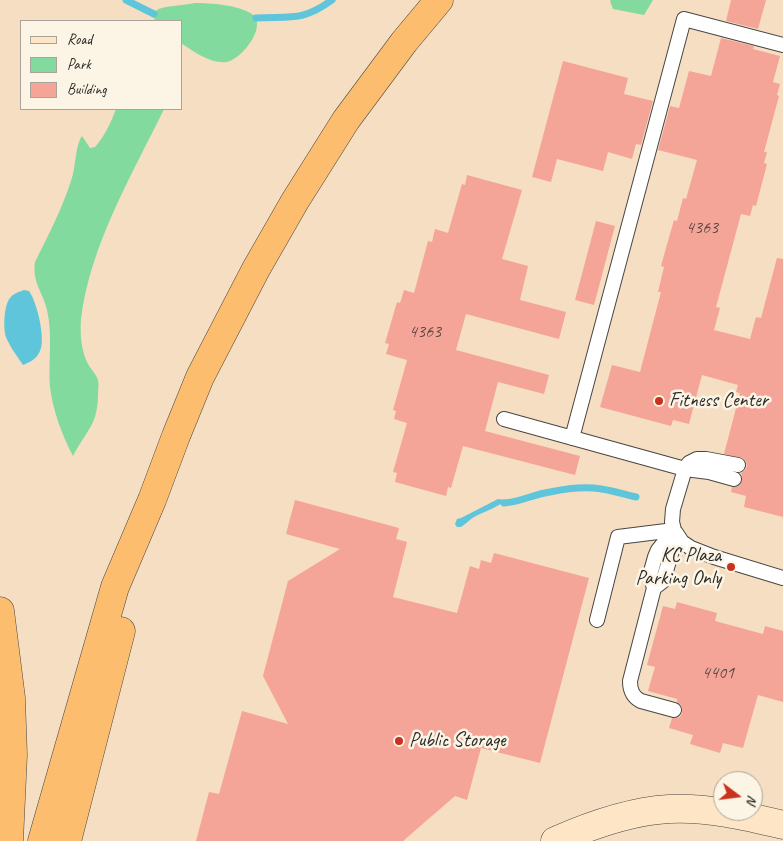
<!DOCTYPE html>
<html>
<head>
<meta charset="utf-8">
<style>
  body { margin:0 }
  #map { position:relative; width:783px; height:841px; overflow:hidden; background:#f5dec2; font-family:Caveat,sans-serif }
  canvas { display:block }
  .legend { position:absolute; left:20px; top:20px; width:162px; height:90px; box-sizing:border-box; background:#fcf5e5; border:1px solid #a8a49b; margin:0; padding:6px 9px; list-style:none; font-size:15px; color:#2b2b2b }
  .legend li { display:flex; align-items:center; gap:10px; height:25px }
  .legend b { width:25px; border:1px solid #a8a49b }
  .north { position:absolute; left:713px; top:771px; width:50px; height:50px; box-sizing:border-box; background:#fcf5e5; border:1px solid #a8a49b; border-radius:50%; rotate:105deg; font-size:14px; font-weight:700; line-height:20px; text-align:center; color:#2b2b2b }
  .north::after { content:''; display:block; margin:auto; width:18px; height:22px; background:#c8321e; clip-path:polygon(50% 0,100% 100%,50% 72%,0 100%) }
</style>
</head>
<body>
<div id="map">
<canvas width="783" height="841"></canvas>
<ul class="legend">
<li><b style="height:6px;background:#fee5c5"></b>Road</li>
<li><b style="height:14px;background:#82da9f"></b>Park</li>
<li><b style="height:14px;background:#f5a597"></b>Building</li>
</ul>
<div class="north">N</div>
</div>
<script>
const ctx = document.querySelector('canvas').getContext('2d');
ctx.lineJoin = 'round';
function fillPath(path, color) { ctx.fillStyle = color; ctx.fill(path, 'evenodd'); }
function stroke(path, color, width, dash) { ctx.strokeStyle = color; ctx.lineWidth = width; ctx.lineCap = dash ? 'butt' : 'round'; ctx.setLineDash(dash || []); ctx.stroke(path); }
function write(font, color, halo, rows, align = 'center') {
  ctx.font = font + ' Caveat,sans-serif'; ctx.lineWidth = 5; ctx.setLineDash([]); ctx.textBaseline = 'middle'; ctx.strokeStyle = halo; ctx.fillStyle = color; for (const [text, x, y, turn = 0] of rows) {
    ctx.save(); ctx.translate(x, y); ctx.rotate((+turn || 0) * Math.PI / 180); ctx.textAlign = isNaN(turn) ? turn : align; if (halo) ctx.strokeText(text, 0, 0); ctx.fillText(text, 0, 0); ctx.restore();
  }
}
const green = new Path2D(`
  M611,0H653L644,15L613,9L610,1Z
  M195,3C210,3 239,5 252,14C268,26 242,59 227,62C211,64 194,52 181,43V21H155C154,17 153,13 157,10C162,6 187,5 195,3Z
  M116,109H164C132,175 90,245 81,319C80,334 81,351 88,364C91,369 96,374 98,380C99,384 98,390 98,395C98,402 97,410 95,417C90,431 79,443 73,456C62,435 53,411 50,387C48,361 53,335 47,310C43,292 32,283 35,262C48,236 62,209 71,181C76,168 75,146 82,136L90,148L95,147C105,136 111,122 116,109Z`);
const water = new Path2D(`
  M24,290L29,291C37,302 47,342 39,353C35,360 30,362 23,365C17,356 10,347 6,337C3,328 4,305 10,298C14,293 19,292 24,290Z
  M498,499L506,500C502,505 482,513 474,517C469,520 466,524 461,527H457L455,524L457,519L461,518Z`);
const stream = new Path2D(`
  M126,0L154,14
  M256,18C290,16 302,22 332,0
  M504,503C521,502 534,494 550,492C564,489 580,487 594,488C608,489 623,494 636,497`);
const building = new Path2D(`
  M731,0H766L758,29L726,21Z
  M721,38L754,46L753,49L780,56L773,82L780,84L777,95L779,96L764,152H767L764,163L767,164L756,206L753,205L750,216L741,214L716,307L720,308L714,330L750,339L756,317L761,318L777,258L783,259V517L744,507L746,496L731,492L732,487H737L740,485L742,481V476L741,473L745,470L747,466L746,462L743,458L724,454L740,393L736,392L738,385L702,375L689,424L673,420L671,426L600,407L612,365L640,372L661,292H658L664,267L661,266L666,248L674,220L677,221L683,198L686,199L697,160L658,150L670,106L679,108L689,71L711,76Z
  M563,61L628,78L624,94L653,101L641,145L636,144L632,159L608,152L603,171L557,159L551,182L532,177Z
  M467,175L522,190L502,259L528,266L520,300L566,312L559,339L466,314L456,350L549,375L544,394L498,382L485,431L580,456L575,475L463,446L451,488L448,487L446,496L395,482L397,473L393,472L407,423L394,419L396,411L393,410L407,360L386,354L389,344L385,343L397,302L400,303L404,290L414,293L428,241L432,242L435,229L448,233L462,184L465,185Z
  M596,221L615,226L594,305L575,300Z
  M295,500L399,528L396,539L407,542L393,597L457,613L470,566L479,569L481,560L491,563L494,553L589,578L540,763L481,748L467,800L455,796L403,841H196L209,792L219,794L242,711L288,724L263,676L288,581L340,549L286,534Z
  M677,602L717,613L715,621L763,634L765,626L783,631V702L758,695L743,748L723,743L720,753L690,744L693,735L669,728L672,718H677L680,717L682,713V707L680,704L677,702V699L648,691L655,667L647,665L663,606L675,609Z`);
const lane = new Path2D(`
  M504,419L685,469L709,472L734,479
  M572,438L684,19L783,45
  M738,465L706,459H697L689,463L685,469L673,509L672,522L674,530L682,542L691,548L714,557L783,578
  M674,530L658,550L655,557L650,575L654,588L630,681C630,691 633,697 641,701L674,710
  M654,588L663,581L672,551L679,538
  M597,620L618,537L674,530`);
const secondary = new Path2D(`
  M555,841C589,826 631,811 669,809C707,807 746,816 783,825`);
const highway = new Path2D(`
  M0,611L11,698L13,755L9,841
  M42,841L115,587L152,500L176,436L200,377L256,269L295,201L346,120L404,42L439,0
  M67,841L121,631`);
const markers = [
  [659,401,5,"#c8321e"],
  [731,567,5,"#c8321e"],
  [399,741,5,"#c8321e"]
];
const numberNames = [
  ["4363",702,228],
  ["4363",425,332],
  ["4401",718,673]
];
const poiNames = [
  ["Fitness Center",669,401],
  ["KC Plaza",721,556,"right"],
  ["Parking Only",721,579,"right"],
  ["Public Storage",409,741]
];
fillPath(green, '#82da9f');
fillPath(water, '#5ec5db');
stroke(stream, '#5ec5db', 7);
fillPath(building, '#f5a597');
stroke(lane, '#494642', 16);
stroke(secondary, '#494642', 29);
stroke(highway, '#494642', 29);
stroke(lane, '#fff', 14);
stroke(secondary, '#fee5c5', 28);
stroke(highway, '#fcbd6f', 28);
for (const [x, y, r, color] of markers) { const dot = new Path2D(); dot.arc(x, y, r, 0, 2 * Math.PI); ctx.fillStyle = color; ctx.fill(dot); stroke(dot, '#fcf5e5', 2); }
write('18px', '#5e4a46', null, numberNames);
write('20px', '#2b2b2b', '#fcf5e5', poiNames, 'left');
</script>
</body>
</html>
